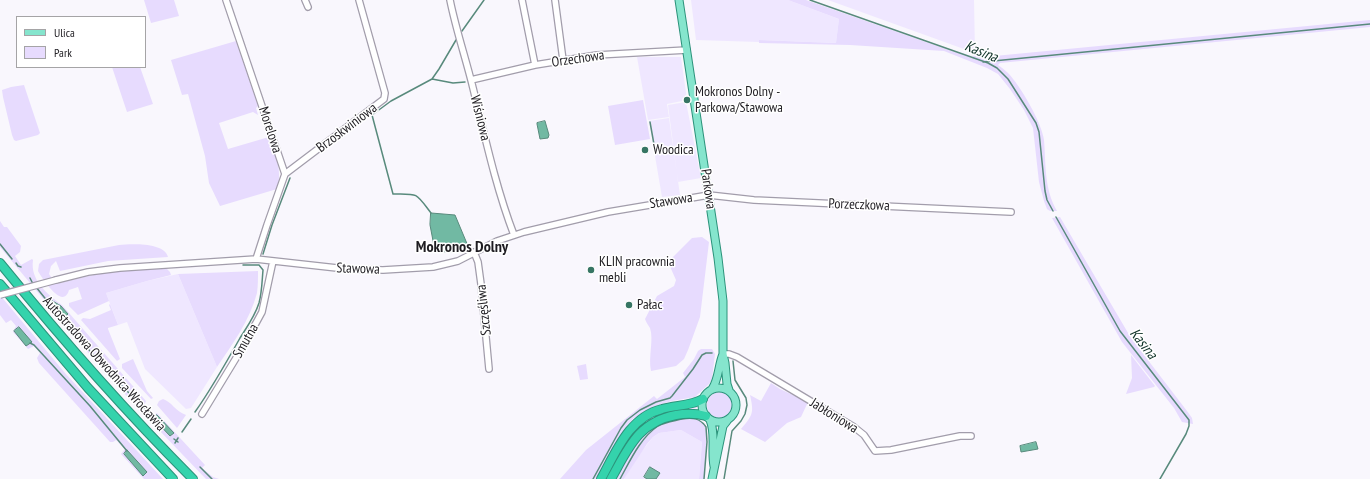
<!DOCTYPE html>
<html>
<head>
<meta charset="utf-8">
<style>
  body { margin:0 }
  #map { position:relative; width:1370px; height:479px; overflow:hidden; background:#f9f7fd; font-family:"PT Sans Narrow",sans-serif }
  canvas { display:block }
  .legend { position:absolute; left:16px; top:16px; width:130px; height:52px; box-sizing:border-box; background:#fff; border:1px solid #a5a4a6; margin:0; padding:5px 7px; list-style:none; font-size:12px; color:#1e1c21 }
  .legend li { display:flex; align-items:center; gap:8px; height:20px }
  .legend b { width:20px; border:1px solid #a5a4a6 }
</style>
</head>
<body>
<div id="map">
<canvas width="1370" height="479"></canvas>
<ul class="legend">
<li><b style="height:5px;background:#85e5cd"></b>Ulica</li>
<li><b style="height:11px;background:#e7dbfe"></b>Park</li>
</ul>
</div>
<script>
const ctx = document.querySelector('canvas').getContext('2d');
ctx.lineJoin = 'round';
function fillPath(path, color) { ctx.fillStyle = color; ctx.fill(path, 'evenodd'); }
function stroke(path, color, width, dash) { ctx.strokeStyle = color; ctx.lineWidth = width; ctx.lineCap = dash ? 'butt' : 'round'; ctx.setLineDash(dash || []); ctx.stroke(path); }
function write(font, color, halo, rows, align = 'center') {
  ctx.font = font + ' "PT Sans Narrow",sans-serif'; ctx.lineWidth = 3; ctx.setLineDash([]); ctx.textBaseline = 'middle'; ctx.strokeStyle = halo; ctx.fillStyle = color; for (const [text, x, y, turn = 0] of rows) {
    ctx.save(); ctx.translate(x, y); ctx.rotate((+turn || 0) * Math.PI / 180); ctx.textAlign = isNaN(turn) ? turn : align; if (halo) ctx.strokeText(text, 0, 0); ctx.fillText(text, 0, 0); ctx.restore();
  }
}
const built = new Path2D(`
  M691,0H788L839,19L836,43L759,40V42L696,40Z
  M828,0H974L975,53Z
  M637,57H681L687,100L667,104L669,117L648,120Z
  M686,102L701,178L678,182L668,105Z
  M669,118L680,195L662,197L649,121Z
  M178,274L217,367L191,408L186,409L145,369L127,322L118,325L106,293L147,281Z
  M681,430L702,442L699,479H624L635,460L653,437L659,433Z`);
const green = new Path2D(`
  M144,0H174L179,16L151,23Z
  M788,0H806L972,58L974,55L984,57L1370,20V27L1000,63L998,65C1002,68 1005,70 1008,73C1020,85 1042,123 1044,140C1046,164 1044,189 1057,211H1050L1047,209L1044,201L1039,182L1033,128L1024,110L1010,89L998,74L987,68L944,51L850,45L759,43V40L836,43L839,19Z
  M236,41L258,106L256,108L258,115L253,112L219,123L228,149L269,137C275,154 283,171 277,189L220,206L209,183L205,156L188,94L182,95L171,60Z
  M112,67H140L153,104L127,112Z
  M24,85L40,133L38,135L16,141L14,140L12,135L3,97L2,90L11,87Z
  M643,100L650,139L615,145L608,106Z
  M1060,217L1131,338L1187,411L1192,418L1193,424L1182,422L1174,408L1122,342L1052,218Z
  M0,221L4,227H7L21,246L20,252L15,256L21,265L32,259L33,260C30,280 47,294 62,305L146,401L144,406L153,416L157,413L205,465L202,468L213,477L219,479H206L132,402L85,349L0,247Z
  M702,237L709,242L700,317L688,350L684,359L676,366L651,371C648,358 654,339 650,328C648,325 646,322 645,319L657,296L674,286L676,280L668,262L692,238Z
  M119,245C131,244 164,242 168,257L108,261L60,271L56,261L51,266L49,274L56,284C92,274 130,267 167,269L170,272L171,275L147,281L106,293L109,301L78,315L69,306V303L82,299L78,287L69,290C63,311 42,278 38,271L39,264L43,260Z
  M258,271C258,278 258,286 257,293C250,320 232,345 217,367L178,274Z
  M0,295L65,373L163,479H144L121,454L125,449L116,440L113,442H110L39,363L37,358L40,353L34,346L28,349L13,332L16,326L11,320L6,323L0,315Z
  M110,304L118,325L108,328V329L120,359L117,361L81,320L83,318L90,319L111,310L109,305Z
  M701,349H712L715,354L712,379L709,384L695,397L672,401L655,406L647,410L633,419L623,431L596,479H560L586,450L654,396L657,399L685,377L683,373L694,359L698,351Z
  M1131,355L1155,386L1154,387L1126,394L1132,378Z
  M133,359L147,391L153,398L151,399L122,368V364Z
  M586,364L588,379L580,380L577,366Z
  M771,383L780,389L808,402L801,417L787,423L765,442L741,429C753,415 754,413 750,395L761,401Z
  M707 405a13 13 0 1 1 26 0a13 13 0 1 1-26 0Z
  M163,399C172,402 175,411 186,415L177,428L157,405L159,401Z
  M697,407V408C686,410 674,410 663,414C633,423 621,454 608,479H605C632,431 637,412 697,407Z
  M687,416L688,419C698,418 704,421 707,431L704,479H699L702,442L681,430L659,433L653,437L647,444L624,479H615L638,440L658,423Z`);
const water = new Path2D(`
  M545,121L549,135L548,138L540,139L537,124V123Z
  M431,213L455,215L468,246C453,251 448,257 434,246L430,225Z
  M51,300L61,306L68,314L63,319L48,302Z
  M19,327L32,342L26,346L14,331Z
  M157,415L174,433L170,436L153,418Z
  M1036,442L1038,449L1021,452L1020,446Z
  M127,450L147,472L143,476L124,454Z
  M650,467L660,473L656,479H647L644,477Z`);
const stream = new Path2D(`
  M810,0L988,63L997,68L1008,79L1036,123L1039,132L1045,191L1047,200L1053,211
  M462,31L484,0
  M983,62L1370,24
  M432,79L453,83L465,82
  M650,122L655,150
  M431,213C415,192 419,194 393,194L372,115L391,101L432,79L439,69L456,40
  M1056,217L1120,331L1189,420V426L1186,434L1160,479
  M0,244L12,259
  M263,254L272,225L290,178
  M16,263L18,266L21,267
  M30,278L33,284
  M36,287L48,302
  M64,318L65,322L109,373
  M30,343L34,345L90,406L127,451
  M113,377L154,418
  M195,412C212,388 226,363 240,338C247,327 255,316 259,303C262,292 262,281 263,270L259,265H243
  M182,432L191,419
  M174,439L178,442
  M175,443L178,438
  M200,467L212,479
  M593,479L621,428L627,420L640,410L656,402L670,398L672,396L693,369L702,355L706,353H712
  M620,479C630,461 640,438 658,426C665,422 674,421 682,419C692,417 700,418 706,427L707,442L704,479
  M724,479L732,431L741,421L745,414L747,405L746,398L735,380L733,361`);
const minor = new Path2D(`
  M226,0L285,174L267,225L256,259
  M305,0L308,7
  M450,0C456,30 466,59 473,88C485,137 496,188 514,235
  M522,0L535,65
  M555,0L563,60
  M471,80L535,65L597,55L687,50
  M285,174L384,99L385,93L359,0
  M474,252L478,262L481,284L489,369
  M56,280L88,272L120,268L256,259L346,269L383,270L433,267L458,261L497,241L524,232L608,212L709,195L754,200L1011,212
  M723,354H729L737,357L854,427L864,435L875,451L891,450L960,436H971
  M202,414L244,345L262,312L273,261`);
const major = new Path2D(`
  M679,0L718,258L723,301V354L725,363L727,384L729,390
  M702 405a17 17 0 1 1 34 0a17 17 0 1 1-34 0Z
  M712,389C719,379 718,366 723,354
  M710,420C716,433 711,451 714,466
  M712,479L723,426L727,421`);
const highway = new Path2D(`
  M0,263C61,338 124,410 193,479
  M0,284L88,388L173,479
  M601,479C616,452 629,417 662,409C675,405 691,406 703,399
  M611,479C628,449 638,422 676,415C687,413 695,413 706,416`);
const minorBridge = new Path2D(`
  M0,295L56,280`);
const markers = [
  [687,100,4,"#367563"],
  [645,150,4,"#367563"],
  [591,270,4,"#367563"],
  [629,305,4,"#367563"]
];
const streetNames = [
  ["Orzechowa",578,59,-8],
  ["Wiśniowa",480,118,76],
  ["Brzoskwiniowa",347,128,-37],
  ["Morelowa",270,130,72],
  ["Parkowa",708,189,82],
  ["Stawowa",671,201,-9],
  ["Porzeczkowa",859,205,2],
  ["Stawowa",358,269,2],
  ["Szczęśliwa",484,310,-96],
  ["Smutna",246,341,-60],
  ["Autostradowa Obwodnica Wrocławia",104,364,48],
  ["Jabłoniowa",834,416,32]
];
const poiNames = [
  ["Mokronos Dolny -",695,92],
  ["Parkowa/Stawowa",695,108],
  ["Woodica",653,150],
  ["KLIN pracownia",599,262],
  ["mebli",599,278],
  ["Pałac",637,305]
];
const waterNames = [
  ["Kasina",981,52,22],
  ["Kasina",1143,344,52]
];
const quarterNames = [
  ["Mokronos Dolny",462,247]
];
fillPath(built, '#efe7ff');
fillPath(green, '#e7dbfe');
fillPath(water, '#71b9a3');
stroke(water, '#588a7c', 1);
stroke(stream, '#588a7c', 1.5);
stroke(minor, '#a29dab', 8);
stroke(major, '#2c937b', 9);
stroke(highway, '#2c937b', 10);
stroke(minor, '#fff', 5.5);
stroke(major, '#85e5cd', 7);
stroke(highway, '#34d3ac', 8);
stroke(minorBridge, '#a29dab', 8, []);
stroke(minorBridge, '#fff', 5.5);
for (const [x, y, r, color] of markers) { const dot = new Path2D(); dot.arc(x, y, r, 0, 2 * Math.PI); ctx.fillStyle = color; ctx.fill(dot); stroke(dot, '#fff', 1.5); }
write('14px', '#1e1c21', '#fff', streetNames);
write('14px', '#1e1c21', '#fff', poiNames, 'left');
write('italic 15px', '#11342a', '#fff', waterNames);
write('bold 16px', '#1e1c21', '#fff', quarterNames);
</script>
</body>
</html>
